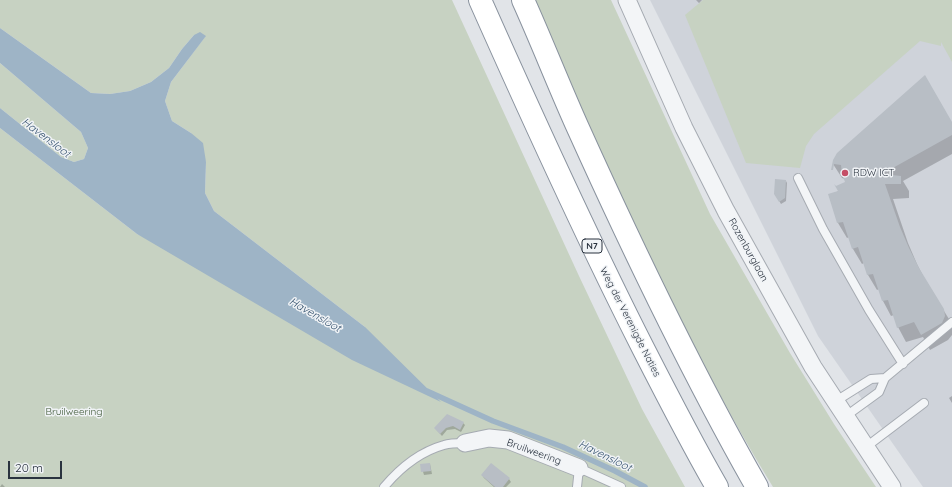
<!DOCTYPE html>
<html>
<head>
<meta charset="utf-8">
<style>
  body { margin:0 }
  #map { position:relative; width:952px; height:487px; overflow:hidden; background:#e1e4e8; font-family:Quicksand,sans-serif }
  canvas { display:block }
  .scale { position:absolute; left:8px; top:461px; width:54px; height:18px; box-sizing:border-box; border:2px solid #2a333f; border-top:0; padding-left:5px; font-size:12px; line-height:14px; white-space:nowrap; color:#2a333f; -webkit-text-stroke:3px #f0f3f6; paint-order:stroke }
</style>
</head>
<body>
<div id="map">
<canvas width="952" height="487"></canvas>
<div class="scale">20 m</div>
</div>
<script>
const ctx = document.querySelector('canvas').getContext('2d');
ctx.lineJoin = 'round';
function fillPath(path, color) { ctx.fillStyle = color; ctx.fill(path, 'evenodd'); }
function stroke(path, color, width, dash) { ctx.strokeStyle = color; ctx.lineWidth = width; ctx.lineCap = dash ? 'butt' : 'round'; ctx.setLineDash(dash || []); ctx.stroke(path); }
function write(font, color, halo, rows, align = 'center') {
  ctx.font = font + ' Quicksand,sans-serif'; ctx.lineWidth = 3; ctx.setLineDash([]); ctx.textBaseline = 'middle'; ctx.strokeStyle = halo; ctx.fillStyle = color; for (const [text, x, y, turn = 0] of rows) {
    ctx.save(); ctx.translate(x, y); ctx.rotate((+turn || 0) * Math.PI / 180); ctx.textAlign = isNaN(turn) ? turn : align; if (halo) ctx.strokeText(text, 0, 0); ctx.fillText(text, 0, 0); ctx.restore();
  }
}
const built = new Path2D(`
  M650,0H930L952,38V487H923L818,336Z`);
const green = new Path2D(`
  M0,0H452L579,276L642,409L685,487H0V128L137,234L365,327L214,211L205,193L206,162L191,133L172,121L165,101L171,82L205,37L194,35L182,49L169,68L151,82L130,91L110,94L91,93L0,28Z
  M533,0H611L710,214L790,353L834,424L876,487H773C679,333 606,165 533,0Z
  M703,0H952V62L941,42V46L920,41L814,134L806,146L800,168L746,163L685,15Z
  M0,63L81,132L88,148L84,159L74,162L61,157L0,108Z`);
const water = new Path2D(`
  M0,28L91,93L110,94L130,91L151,82L169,68L182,49L194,35L200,32L206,36L171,82L165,101L172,121L191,133L203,143L206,162L205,193L214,211L365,327L441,402L352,360L137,234L0,128V108L61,157L74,162L84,159L88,148L81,132L0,63Z`);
const shadow = new Path2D(`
  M696,0H702L699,3Z
  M952,124V154L903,181L909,191V198L893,199L908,243L917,264L925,280L952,324V335L948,340L930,350L923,337L906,342L898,327L894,315L891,316L883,301L879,289L877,290L868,275L864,263L862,264L853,249L849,237L847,238L838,223L830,195L839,191L846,182L845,179L842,178L833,164Z
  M786,181L787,183L786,201L781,204L775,194Z
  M952,396V403L949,398Z
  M463,423L465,425L461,432L455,429L447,430L442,436L435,428Z
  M430,464L432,474L424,475L421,465Z
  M491,464L509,479L511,482L506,487H494L484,478L482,475Z
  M2,484L5,487H0Z`);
const stream = new Path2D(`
  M427,391L493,421L563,447L615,471L645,487`);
const building = new Path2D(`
  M925,75L952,122V135L882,174L901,176V184H885L900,227L909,248L919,268L944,309L945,316L942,323L921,335L914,322L897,328L888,300L882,301L873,274L867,275L858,247L852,249L843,222L837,223L828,194L838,191L834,184L836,186L845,182L842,174L841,165L834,164L833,170H831L833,160L837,153Z
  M775,179L786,180L785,198L779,202L774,194Z
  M447,414L464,422L460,430L453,426L446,428L440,434L434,428Z
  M430,463L431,471L421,472L420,464Z
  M491,463L510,478L503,487H495L481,475Z`);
const service = new Path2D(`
  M798,178L823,229L869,310L903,364
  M836,401L871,379L885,378
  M846,416L879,392L885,378L952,322
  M866,447L924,403
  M384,487C400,468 419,452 444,445C450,443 459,443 465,443
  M577,487L579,468L621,487`);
const minor = new Path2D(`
  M627,0L684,128L726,211L813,367L892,487
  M465,443L489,438L508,440L579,468`);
const trunk = new Path2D(`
  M480,0C532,117 585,234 643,348C667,395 691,442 717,487
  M523,0C542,42 559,86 578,128C633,250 691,371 757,487`);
const markers = [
  [845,173,4,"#c54e66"]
];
const shields = [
  [592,246,20]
];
const shieldNames = [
  ["N7",592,246]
];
const poiNames = [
  ["RDW ICT",853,173]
];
const streetNames = [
  ["Rozenburglaan",748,250,61],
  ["Weg der Verenigde Naties",630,322,63],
  ["Bruilweering",534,452,20]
];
const parkNames = [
  ["Bruilweering",74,412]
];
const waterNames = [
  ["Havensloot",46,138,37],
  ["Havensloot",315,315,30],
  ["Havensloot",605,456,26]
];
fillPath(built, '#cfd3da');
fillPath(green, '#c7d2c2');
fillPath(water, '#9eb4c6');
fillPath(shadow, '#0003');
stroke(stream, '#9eb4c6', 5.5);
fillPath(building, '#b8bec5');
stroke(service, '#a6abb2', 10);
stroke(minor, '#a6abb2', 19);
stroke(trunk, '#89929e', 24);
stroke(service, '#f3f5f7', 8);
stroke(minor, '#f3f5f7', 17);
stroke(trunk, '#fff', 22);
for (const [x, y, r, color] of markers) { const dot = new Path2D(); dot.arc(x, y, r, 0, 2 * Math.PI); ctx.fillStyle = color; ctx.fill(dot); stroke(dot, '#f0f3f6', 1.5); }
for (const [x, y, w] of shields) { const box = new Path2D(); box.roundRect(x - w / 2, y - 7, w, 14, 3); ctx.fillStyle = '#f0f3f6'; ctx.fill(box); stroke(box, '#2a333f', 1); }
write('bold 9px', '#2a333f', null, shieldNames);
write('10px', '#2a333f', '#f0f3f6', poiNames, 'left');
write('10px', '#2a333f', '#f0f3f6', streetNames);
write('10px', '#415a39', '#f0f3f6', parkNames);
write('italic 11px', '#375470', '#f0f3f6', waterNames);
</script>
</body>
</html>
